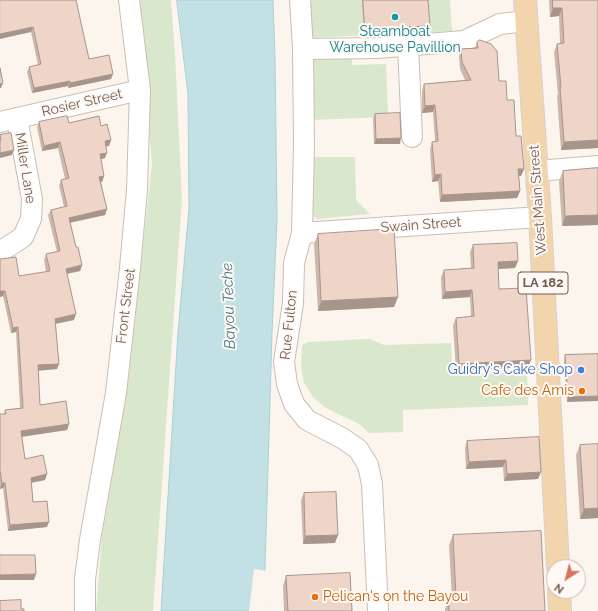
<!DOCTYPE html>
<html>
<head>
<meta charset="utf-8">
<style>
  body { margin:0 }
  #map { position:relative; width:598px; height:611px; overflow:hidden; background:#fbf5ed; font-family:Raleway,sans-serif }
  canvas { display:block }
  .north { position:absolute; left:546px; top:559px; width:40px; height:40px; box-sizing:border-box; background:#fef9f4; border:1px solid #c7bab3; border-radius:50%; rotate:216deg; font-size:11px; font-weight:700; line-height:16px; text-align:center; color:#755c51 }
  .north::after { content:''; display:block; margin:auto; width:14px; height:18px; background:#d87460; clip-path:polygon(50% 0,100% 100%,50% 72%,0 100%) }
</style>
</head>
<body>
<div id="map">
<canvas width="598" height="611"></canvas>
<div class="north">N</div>
</div>
<script>
const ctx = document.querySelector('canvas').getContext('2d');
ctx.lineJoin = 'round';
function fillPath(path, color) { ctx.fillStyle = color; ctx.fill(path, 'evenodd'); }
function stroke(path, color, width, dash) { ctx.strokeStyle = color; ctx.lineWidth = width; ctx.lineCap = dash ? 'butt' : 'round'; ctx.setLineDash(dash || []); ctx.stroke(path); }
function write(font, color, halo, rows, align = 'center') {
  ctx.font = font + ' Raleway,sans-serif'; ctx.lineWidth = 4; ctx.setLineDash([]); ctx.textBaseline = 'middle'; ctx.strokeStyle = halo; ctx.fillStyle = color; for (const [text, x, y, turn = 0] of rows) {
    ctx.save(); ctx.translate(x, y); ctx.rotate((+turn || 0) * Math.PI / 180); ctx.textAlign = isNaN(turn) ? turn : align; if (halo) ctx.strokeText(text, 0, 0); ctx.fillText(text, 0, 0); ctx.restore();
  }
}
const green = new Path2D(`
  M138,0H171L175,54L182,198L153,611H96L102,536L128,384L152,164Z
  M306,0H450L452,31L308,38Z
  M352,56V65L386,64L388,117L309,120L307,57Z
  M308,157H355L356,200L370,214L317,219L309,213Z
  M369,339L384,345L451,343L453,375L527,372L528,405L403,410V432L369,433L359,424L326,408L313,397L304,383L301,366L302,345L308,342Z`);
const water = new Path2D(`
  M177,0H273L275,57L277,219L272,333L264,601L262,611H161L178,332L189,209L188,94Z`);
const pier = new Path2D(`
  M254,569L267,571L264,611H249Z`);
const minor = new Path2D(`
  M300,0L303,49L304,144L302,233L294,263L293,303L284,362L287,384L294,404L307,420L342,438L358,449L368,465L372,484L378,611
  M408,45L412,137
  M303,49L377,48L464,41L500,24L526,21
  M0,122L140,90
  M537,171L598,166
  M302,233L540,217
  M0,250L6,248L23,237L31,219L32,199L17,118
  M85,611V579L90,540L116,393L130,268L137,190L140,90L129,0`);
const major = new Path2D(`
  M525,0L540,217L558,567
  M559,591L560,611`);
const wall = new Path2D(`
  M0,0L89,59L111,79L68,88V86L32,93L27,72L29,67L38,65L31,32Z
  M362,0H428L429,29L364,32Z
  M549,0H598V148L561,150L557,96L558,94L554,52L557,44L560,43L559,16L550,17Z
  M477,42L499,81L507,100L524,169L521,176H519L520,191L517,198L440,202L438,181L432,182L430,149L432,142L435,141L433,112L422,113V91L424,84L465,80L460,69L459,56L461,49L475,48Z
  M375,114L400,144H374L373,119Z
  M39,122L69,123L101,126L111,140L109,146H106L105,158L101,159L104,176L102,182H101L107,209L105,215L70,223L76,247L82,265L80,271L67,274L74,320L56,324L57,369L38,370L40,405L69,424L67,430L22,437L25,459L45,480L31,483L33,502L47,527L8,531L3,488L0,489V414H4L5,410L20,408L16,332L11,333L3,296L0,297V259L19,276L46,272L44,260L46,254L57,252L48,215L51,210L64,207L59,186L61,180L65,179L58,148L42,151L37,127Z
  M598,168V225L562,226L559,181L563,171Z
  M318,234L398,297L394,307L318,311L314,244Z
  M473,245L518,261L515,268L498,269L499,289L531,360L528,367L456,371L453,325L456,318L471,317L470,297L442,299L441,277L444,270L471,268L470,252Z
  M598,354L567,402L564,361L565,355Z
  M467,441L541,472L538,479L504,481L503,467L466,469L465,448Z
  M580,445L598,518L580,519L576,455Z
  M304,493L335,543L303,544L301,500Z
  M453,535L545,611H445V609L449,599L452,598L449,545Z
  M286,576L352,611H284L283,586Z`);
const shadedWall = new Path2D(`
  M553,8H562L559,16L550,17Z
  M430,26L429,29L364,32L365,29Z
  M33,27L31,32L0,39V34Z
  M113,74L111,79L68,88L70,83Z
  M70,81L68,86L32,93L34,88Z
  M3,83L1,88H0V84Z
  M435,105L433,112L422,113L425,106Z
  M401,138L400,144H374L376,139Z
  M111,140L109,146L103,147L105,141Z
  M598,140V148L561,150L564,142Z
  M60,142L58,148L42,151L44,146Z
  M14,150L12,155L0,158V153Z
  M107,153L105,158L98,160L100,154Z
  M518,169H524L521,176H516Z
  M441,174L438,181L432,182L435,175Z
  M104,176L102,182L97,183L99,177Z
  M520,191L517,198L440,202L442,195Z
  M107,209L105,215L67,223L69,218Z
  M598,215V225L562,226L565,216Z
  M518,261L515,268L495,269L498,262Z
  M82,265L80,271L64,274L66,269Z
  M472,290L470,297L442,299L445,292Z
  M0,291H5L3,296L0,297Z
  M398,297L394,307L318,311L321,301Z
  M76,314L74,320L53,324L55,319Z
  M18,327L16,332L11,333L13,328Z
  M531,360L528,367L456,371L459,364Z
  M59,364L57,369L36,371L38,365Z
  M598,396V401L567,402L568,397Z
  M69,424L67,430L19,437L21,431Z
  M506,460L503,467L466,469L469,462Z
  M541,472L538,479L504,481L507,474Z
  M47,474L45,480L29,483L31,478Z
  M2,483H5L3,488L0,489Z
  M598,508V518L580,519L584,509Z
  M49,522L47,527L8,531L10,525Z
  M338,535L335,543L303,544L305,536Z
  M36,574L34,580H0V575Z`);
const building = new Path2D(`
  M0,0H76L89,59L109,55L113,74L70,83V81L34,88L29,67L41,64L33,27L0,34Z
  M363,0H428L430,26L365,29Z
  M553,0H598V140L564,142L560,87H561L557,44L564,43L562,8H553Z
  M480,40L491,44L497,51L499,81H506L507,100H514L516,136H521L524,169H518L520,191L442,195L441,174L435,175L432,142L438,141L435,105L425,106L424,84L471,80L462,62L461,49L478,48L477,42Z
  M0,68L3,83L0,84Z
  M400,113L401,138L376,139L375,114Z
  M67,116L69,123L99,116L101,126L107,124L111,140L105,141L107,153L100,154L104,176L99,177L107,209L69,218L76,247H78L82,265L66,269L76,314L55,319L59,364L38,365L40,405L66,401L69,424L21,431L25,459L43,455L47,474L31,478L33,502L47,501L49,522L10,525L5,483H2L0,471V414H6L5,410L23,408L18,327L13,328L5,291H0V259L16,257L19,276L50,271L46,254L60,251L51,210L67,206L61,180L69,178L60,142L44,146L39,122Z
  M11,133L14,150L0,153V140H1L0,135Z
  M598,168V215L565,216L563,171Z
  M394,229L398,297L321,301L318,234Z
  M517,243L518,261L498,262L499,289L526,288L531,360L459,364L456,318L474,316L472,290L445,292L444,270L474,268L473,245Z
  M598,354V396L568,397L565,355Z
  M539,437L541,472L507,474L506,460L469,462L467,441Z
  M598,444V508L584,509L580,445Z
  M336,492L338,535L305,536L304,493Z
  M541,531L545,611H449V599L456,597L453,535Z
  M0,555H35L36,574L0,575Z
  M350,573L352,611H288L286,576Z
  M21,600V609H24V611H0V601Z`);
const markers = [
  [395,17,4,"#0f9aa8"],
  [581,370,4,"#3f7fe0"],
  [582,391,4,"#e8710a"],
  [315,597,4,"#e8710a"]
];
const shields = [
  [543,283,50]
];
const shieldNames = [
  ["LA 182",543,283]
];
const cultureNames = [
  ["Steamboat",395,32],
  ["Warehouse Pavillion",395,48]
];
const streetNames = [
  ["Rosier Street",82,103,-13],
  ["Miller Lane",25,168,81],
  ["West Main Street",538,200,-94],
  ["Swain Street",421,225,-4],
  ["Front Street",126,306,-83],
  ["Rue Fulton",289,325,-84]
];
const shopNames = [
  ["Guidry's Cake Shop",573,370]
];
const foodNames = [
  ["Cafe des Amis",574,391],
  ["Pelican's on the Bayou",323,597,"left"]
];
const waterNames = [
  ["Bayou Teche",229,306,-92]
];
fillPath(green, '#d9e8cc');
fillPath(water, '#c3e1e4');
stroke(water, '#aad0d4', 1);
fillPath(pier, '#fbf5ed');
stroke(minor, '#cdbdb3', 22);
stroke(major, '#d8d1ce', 24);
stroke(minor, '#fff', 20);
stroke(major, '#f2d5ad', 22);
fillPath(wall, '#cdb7ac');
fillPath(shadedWall, '#a7958c');
fillPath(building, '#eed5c8');
stroke(building, '#a7958c', 1);
for (const [x, y, r, color] of markers) { const dot = new Path2D(); dot.arc(x, y, r, 0, 2 * Math.PI); ctx.fillStyle = color; ctx.fill(dot); stroke(dot, '#fef9f4', 1.5); }
for (const [x, y, w] of shields) { const box = new Path2D(); box.roundRect(x - w / 2, y - 11, w, 22, 3); ctx.fillStyle = '#fef9f4'; ctx.fill(box); stroke(box, '#755c51', 1); }
write('bold 13px', '#755c51', null, shieldNames);
write('14px', '#0d838f', '#fef9f4', cultureNames);
write('14px', '#755c51', '#fef9f4', streetNames);
write('14px', '#366cbe', '#fef9f4', shopNames, 'right');
write('14px', '#c56008', '#fef9f4', foodNames, 'right');
write('italic 15px', '#49797f', '#fef9f4', waterNames);
</script>
</body>
</html>
